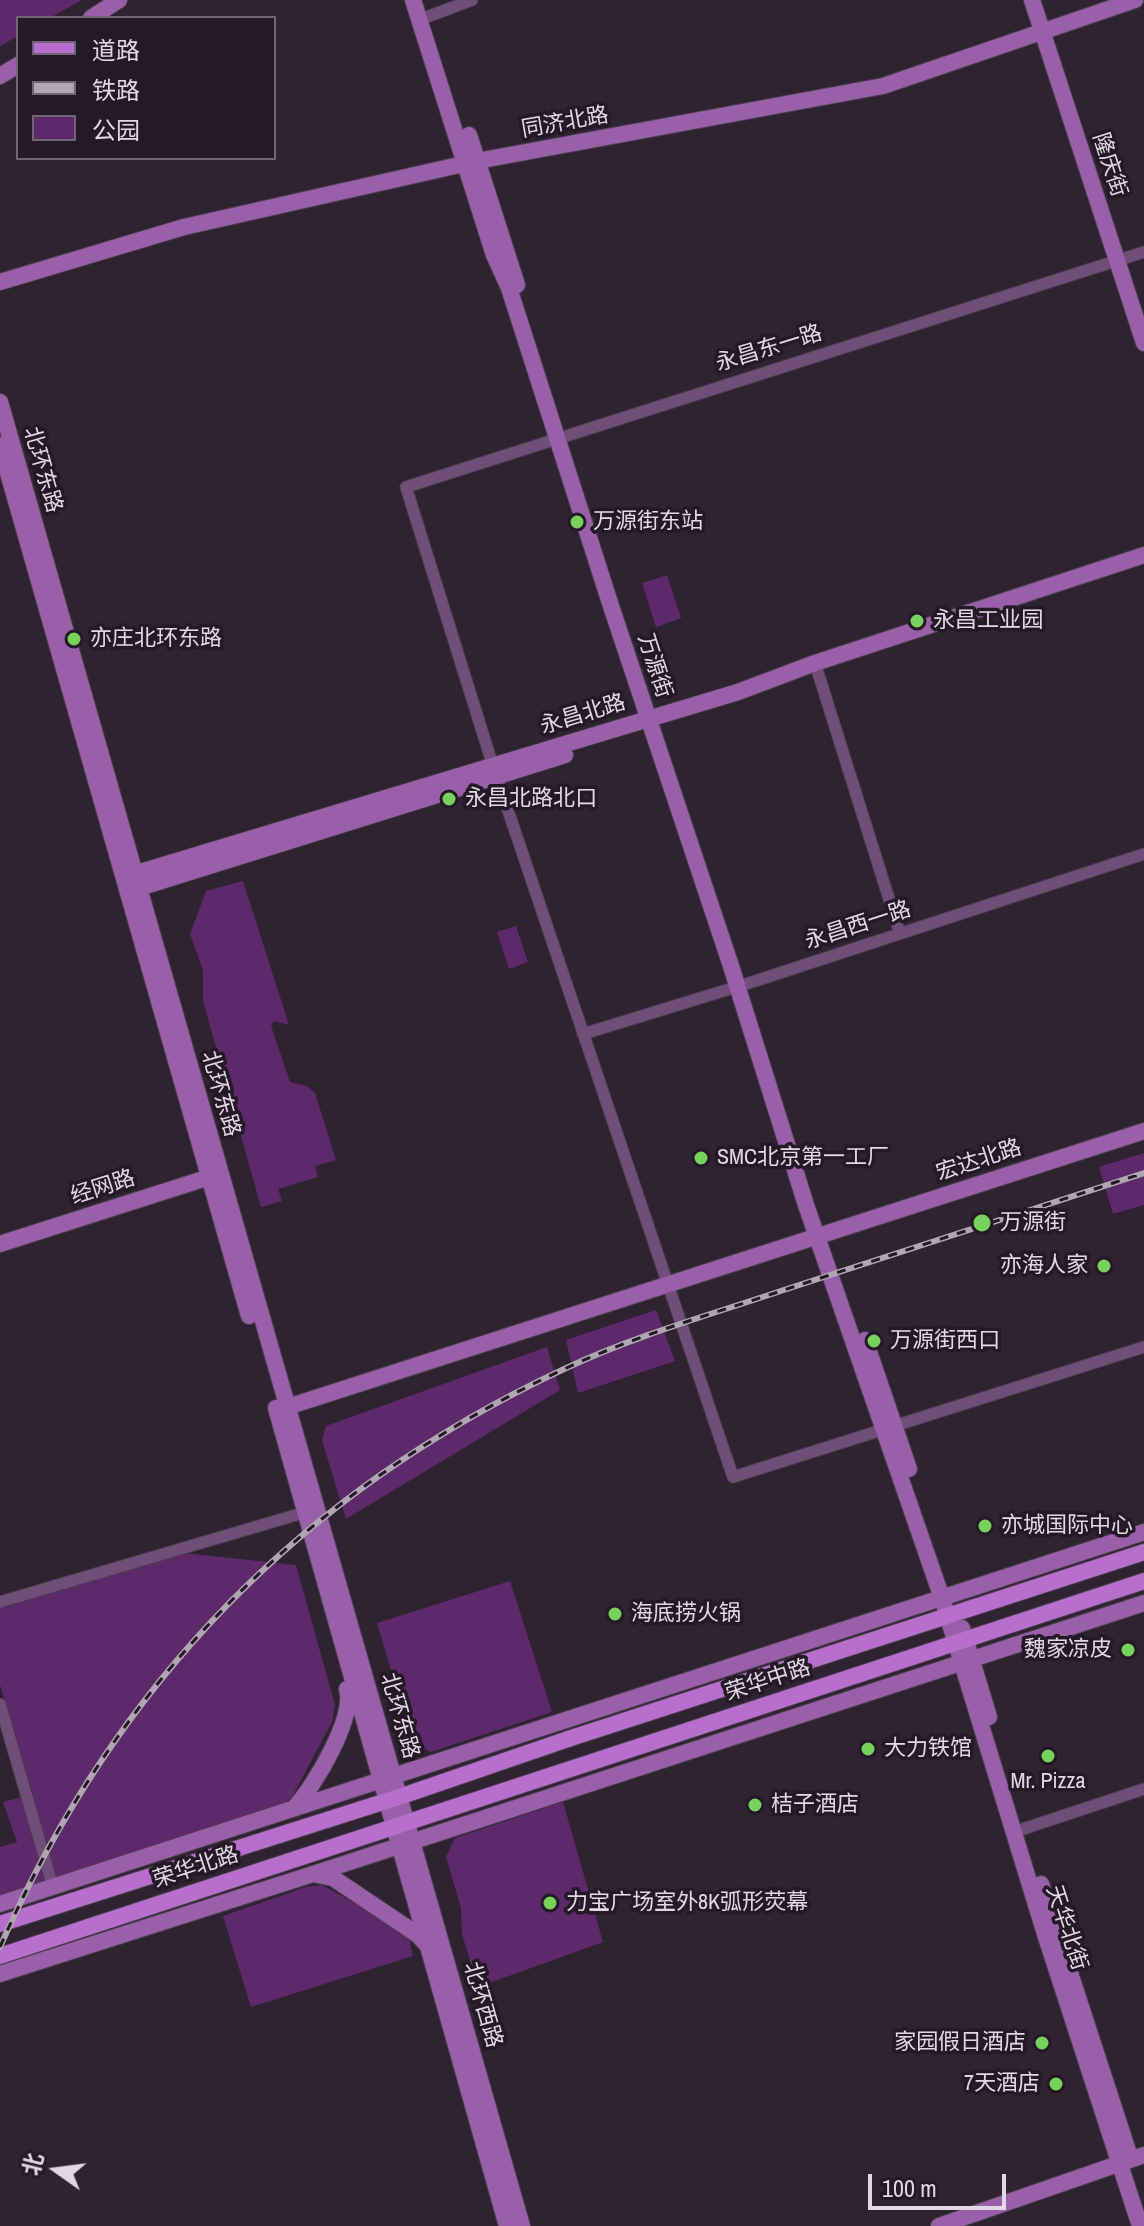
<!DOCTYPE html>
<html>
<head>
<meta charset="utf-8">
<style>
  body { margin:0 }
  #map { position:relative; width:1144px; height:2226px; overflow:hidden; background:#2f2332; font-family:"Archivo Narrow","Noto Sans SC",sans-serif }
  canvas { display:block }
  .legend { position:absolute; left:16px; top:16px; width:260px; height:144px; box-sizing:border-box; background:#251928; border:2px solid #706572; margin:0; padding:10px 14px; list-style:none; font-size:24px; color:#e0d8e2 }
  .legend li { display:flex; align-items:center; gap:16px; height:40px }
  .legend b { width:40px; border:2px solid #706572 }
  .north { position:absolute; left:16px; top:2130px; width:80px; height:80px; -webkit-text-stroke:6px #251928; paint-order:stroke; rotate:284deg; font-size:22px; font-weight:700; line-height:32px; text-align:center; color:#e0d8e2 }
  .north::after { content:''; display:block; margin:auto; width:28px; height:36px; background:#e0d8e2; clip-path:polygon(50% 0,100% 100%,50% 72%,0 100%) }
  .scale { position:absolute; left:868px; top:2174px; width:138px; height:36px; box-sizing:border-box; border:4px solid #e0d8e2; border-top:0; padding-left:10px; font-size:24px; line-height:28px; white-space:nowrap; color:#e0d8e2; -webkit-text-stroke:6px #251928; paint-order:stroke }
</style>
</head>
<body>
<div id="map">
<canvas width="1144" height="2226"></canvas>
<ul class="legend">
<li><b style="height:10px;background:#b86ecc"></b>道路</li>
<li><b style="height:10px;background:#afa6b1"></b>铁路</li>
<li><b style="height:22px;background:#5e296b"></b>公园</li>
</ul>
<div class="north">北</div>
<div class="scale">100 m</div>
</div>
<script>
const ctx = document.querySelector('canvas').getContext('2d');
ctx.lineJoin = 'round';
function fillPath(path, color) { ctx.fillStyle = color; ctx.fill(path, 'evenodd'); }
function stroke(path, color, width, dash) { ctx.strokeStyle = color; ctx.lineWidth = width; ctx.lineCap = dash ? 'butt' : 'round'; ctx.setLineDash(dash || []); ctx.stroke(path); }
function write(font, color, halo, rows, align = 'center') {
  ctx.font = font + ' "Archivo Narrow","Noto Sans SC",sans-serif'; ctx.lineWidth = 7; ctx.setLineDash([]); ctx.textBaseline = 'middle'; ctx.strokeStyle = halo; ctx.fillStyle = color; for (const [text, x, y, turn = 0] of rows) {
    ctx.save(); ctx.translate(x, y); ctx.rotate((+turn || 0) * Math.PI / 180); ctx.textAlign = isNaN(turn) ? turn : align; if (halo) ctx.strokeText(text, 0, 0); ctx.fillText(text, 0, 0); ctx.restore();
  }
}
const green = new Path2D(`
  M0,0H82L50,18H18V36L0,46Z
  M667,575L681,618L656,627L642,583Z
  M243,881L289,1025L274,1021L271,1026L290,1082L307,1086L315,1093L336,1160L315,1166L318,1177L278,1189L282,1201L261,1207L203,1001V970L190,934L206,891Z
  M516,926L528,962L509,969L497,932Z
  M1144,1153V1205L1113,1214L1099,1167Z
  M656,1310L675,1361L578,1393L566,1340Z
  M547,1347L560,1390L346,1519L322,1440L326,1426Z
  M174,1552L296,1565L335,1705L332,1722L292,1797L283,1805L0,1898V1847L17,1842L3,1802L33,1794L0,1685V1609Z
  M510,1581L552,1712L431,1752L413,1743L377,1623Z
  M563,1802L603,1942L478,1987L462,1934L461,1908L446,1857L455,1838Z
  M322,1885L402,1929L408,1934L413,1956L251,2007L223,1916L306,1887Z`);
const street = new Path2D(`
  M419,20L472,0
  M1144,252L406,487L493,766L733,1477L1144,1347
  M815,663L900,934
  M583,1034L746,984L1144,854
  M0,1602L296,1515
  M0,1704L53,1887
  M1023,1829L1144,1789`);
const secondary = new Path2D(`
  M413,0L494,255L509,288L610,603L731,966L806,1205L942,1598L1045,1934L1140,2226
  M1032,0L1144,343
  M91,18L119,0
  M0,76L18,65
  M469,135L517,285
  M0,282L184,227L477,161L883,86L1135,0
  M0,402L522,2226
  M0,445L249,1316
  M127,876L738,692L815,663L1144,555
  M129,891L565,755
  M0,1244L216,1175
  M865,1340L909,1469
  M276,1408L507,2226
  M278,1410L1144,1131
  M962,1628L989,1717
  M295,1807C315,1785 355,1718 347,1689
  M313,1874L1144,1603
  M1041,1884L1128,2151
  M0,1904L1144,1532
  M0,1974L313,1874L333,1878L418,1935L427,1945
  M939,2226L1144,2155`);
const primary = new Path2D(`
  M0,1924L399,1797L571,1738L1144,1552
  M0,1956L1144,1581`);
const rail = new Path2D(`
  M0,1947C115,1684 302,1492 562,1370C636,1335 716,1313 793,1287C910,1249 1027,1211 1144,1173`);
const markers = [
  [577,522,8,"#76d25a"],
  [917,621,8,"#76d25a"],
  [74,639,8,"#76d25a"],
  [449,799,8,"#76d25a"],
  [701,1158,8,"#76d25a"],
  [982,1223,10,"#76d25a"],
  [1104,1266,8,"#76d25a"],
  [874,1341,8,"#76d25a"],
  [985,1526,8,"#76d25a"],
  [615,1614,8,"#76d25a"],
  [1128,1650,8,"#76d25a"],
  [868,1749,8,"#76d25a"],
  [1048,1756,8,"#76d25a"],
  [755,1805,8,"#76d25a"],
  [550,1903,8,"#76d25a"],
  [1042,2043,8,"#76d25a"],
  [1056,2084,8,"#76d25a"]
];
const streetNames = [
  ["同济北路",565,123,-10],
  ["隆庆街",1109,165,72],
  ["永昌东一路",769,349,-17],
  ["北环东路",42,470,74],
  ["万源街",654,666,72],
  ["永昌北路",583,715,-17],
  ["永昌西一路",858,926,-18],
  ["北环东路",220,1094,74],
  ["宏达北路",979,1161,-18],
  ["经网路",103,1188,-18],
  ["荣华中路",768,1681,-18],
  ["北环东路",399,1716,74],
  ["荣华北路",196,1868,-18],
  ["天华北街",1066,1928,72],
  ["北环西路",482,2005,74]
];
const poiNames = [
  ["万源街东站",593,522],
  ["永昌工业园",933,621],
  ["亦庄北环东路",90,639],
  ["永昌北路北口",465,799],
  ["SMC北京第一工厂",717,1158],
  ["万源街",1000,1223],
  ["亦海人家",1088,1266,"right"],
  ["万源街西口",890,1341],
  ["亦城国际中心",1001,1526],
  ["海底捞火锅",631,1614],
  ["魏家凉皮",1112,1650,"right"],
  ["大力铁馆",884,1749],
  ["Mr. Pizza",1048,1782,"center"],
  ["桔子酒店",771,1805],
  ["力宝广场室外8K弧形荧幕",566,1903],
  ["家园假日酒店",1026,2043,"right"],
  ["7天酒店",1040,2084,"right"]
];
fillPath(green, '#5e296b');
stroke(street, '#4b404e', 13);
stroke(secondary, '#4b404e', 18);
stroke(primary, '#4b404e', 18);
stroke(street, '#714d7a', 11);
stroke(secondary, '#9960a9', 16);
stroke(primary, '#b86ecc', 16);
stroke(rail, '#afa6b1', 6);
stroke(rail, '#251928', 3, [9]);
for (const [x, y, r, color] of markers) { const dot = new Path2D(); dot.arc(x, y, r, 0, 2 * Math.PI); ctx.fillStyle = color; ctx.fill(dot); stroke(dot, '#251928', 3); }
write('22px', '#e0d8e2', '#251928', streetNames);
write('22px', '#e0d8e2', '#251928', poiNames, 'left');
</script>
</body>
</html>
